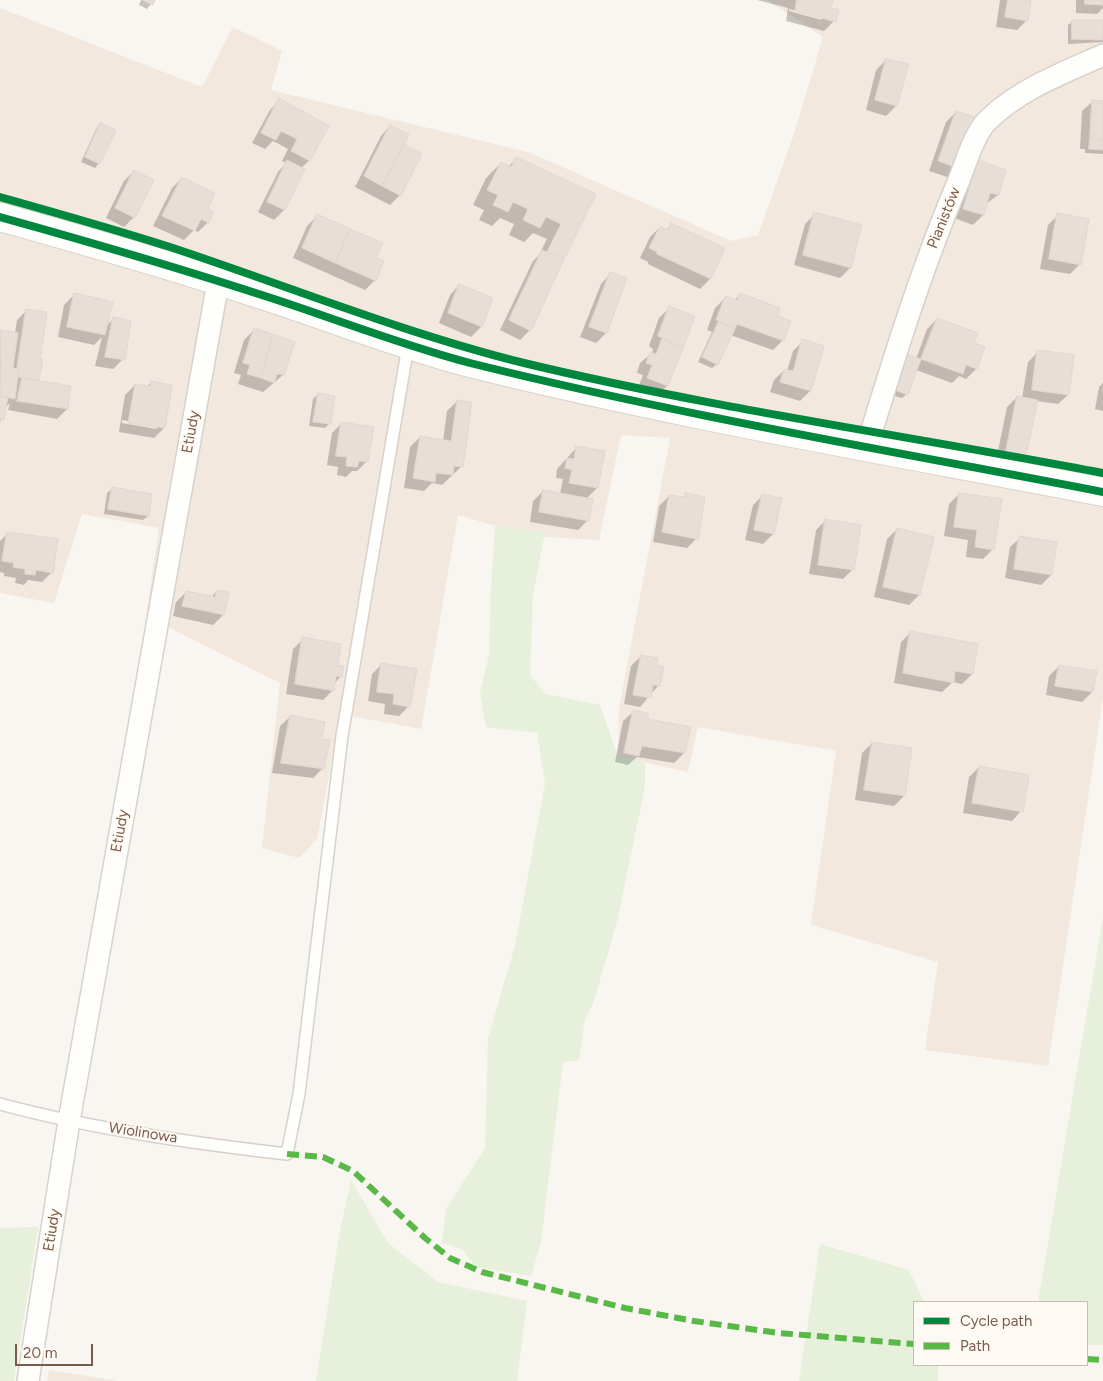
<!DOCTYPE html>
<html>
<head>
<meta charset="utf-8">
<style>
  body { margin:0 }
  #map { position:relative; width:1103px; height:1381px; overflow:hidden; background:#f9f5f0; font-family:Figtree,sans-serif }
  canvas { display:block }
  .legend { position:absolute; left:913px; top:1301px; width:175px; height:65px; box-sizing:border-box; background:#fffaf3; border:1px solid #cabbb1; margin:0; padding:6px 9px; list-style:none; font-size:15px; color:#7a5c4d }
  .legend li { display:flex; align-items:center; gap:10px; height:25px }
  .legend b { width:25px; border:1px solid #cabbb1 }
  .scale { position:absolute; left:15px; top:1344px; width:78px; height:22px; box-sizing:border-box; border:2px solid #7a5c4d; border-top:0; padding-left:6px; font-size:15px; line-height:18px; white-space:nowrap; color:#7a5c4d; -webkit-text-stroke:4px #fffaf3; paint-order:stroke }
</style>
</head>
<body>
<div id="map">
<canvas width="1103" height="1381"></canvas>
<ul class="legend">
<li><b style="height:6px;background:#00873e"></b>Cycle path</li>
<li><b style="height:6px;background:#58b947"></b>Path</li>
</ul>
<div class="scale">20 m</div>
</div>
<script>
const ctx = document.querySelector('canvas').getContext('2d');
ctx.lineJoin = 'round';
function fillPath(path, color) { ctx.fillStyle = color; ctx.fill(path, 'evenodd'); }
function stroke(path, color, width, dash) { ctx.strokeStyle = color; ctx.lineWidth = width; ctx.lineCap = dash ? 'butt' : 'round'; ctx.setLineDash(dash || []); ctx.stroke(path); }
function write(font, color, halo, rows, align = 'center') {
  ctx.font = font + ' Figtree,sans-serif'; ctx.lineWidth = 4; ctx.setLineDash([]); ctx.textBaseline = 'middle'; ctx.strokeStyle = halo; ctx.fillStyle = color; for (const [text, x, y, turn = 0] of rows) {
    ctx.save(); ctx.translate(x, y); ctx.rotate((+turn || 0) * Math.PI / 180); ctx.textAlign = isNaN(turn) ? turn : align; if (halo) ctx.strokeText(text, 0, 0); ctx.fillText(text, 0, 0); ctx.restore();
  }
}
const residential = new Path2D(`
  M767,0H1103V698L1048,1066L925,1050L938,962L811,925L836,751L698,727L688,772L618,756L619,708L670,438L621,435L599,540L531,536L458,515L421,729L341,714L317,839L299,858L262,848L280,683L146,616L159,528L82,514L54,603L0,593V8L202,87L233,27L282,51L271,90L528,152L731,241L758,235L794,134L823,37Z
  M49,1370L118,1381H47Z`);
const green = new Path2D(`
  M495,526L545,532L533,595L530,675L545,694L600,705L617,754L645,763V787L617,922L593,1004L585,1019L579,1060L563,1062L541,1242L531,1276L476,1267L462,1249L442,1243L446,1209L485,1148L488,1038L515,946L545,784L537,733L486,727L480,693L489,655L491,588Z
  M1103,917V1345H1087V1302H1038Z
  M351,1180L388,1243L438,1282L527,1301L517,1381H316L339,1236Z
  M38,1227L14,1381H0V1228Z
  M820,1244L909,1270L924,1302H914V1365H938V1381H799Z`);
const shadow = new Path2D(`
  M141,0H154L147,9L139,5Z
  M757,0H829L834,21L824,31L786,21L788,8ZM789,9L822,17V20L789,11Z
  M1000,0H1030L1027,20L1017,30L996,27Z
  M1076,0H1103V8L1097,14L1076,13Z
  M1073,21L1103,22V42L1068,44V25Z
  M886,60L896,106L886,116L866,110L876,70Z
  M280,100L309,161L301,168L303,169L284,210L274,220L258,212L278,172L286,163L282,161L288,149L273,141L265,149L252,143L270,110Z
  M1092,102H1103V154L1085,153V149H1080L1082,111Z
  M956,112L957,167L947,177L929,171L946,122Z
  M100,125L99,163L95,168L81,162L96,129Z
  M390,126L402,145L400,195L390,205L355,187L381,136Z
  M516,159L594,195L530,330L520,340L500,330L533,261L539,255L547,239L533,233L524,242L509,235L514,224L500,218L492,226L479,220L484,210L473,205L486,178L501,163L508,167Z
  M978,162L1005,171L998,195L986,204L983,215L973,225L954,218L968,172Z
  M134,171V217L124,227L106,218L124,181Z
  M182,178L206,208L208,222L198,232L194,230L184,240L153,226L172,188Z
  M815,214L861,226L850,268L840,278L794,265L805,224Z
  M1058,215L1080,264L1070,274L1040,269L1048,225Z
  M317,216L374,258L375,280L365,290L293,258L307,226Z
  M672,224L724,249L710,279L700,289L648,264V262L640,258L650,237L660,227L666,230Z
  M610,274L625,279L606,333L596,343L580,337L601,284Z
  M459,285L491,299L481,327L471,337L439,323L450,295Z
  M740,294L776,317L783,340L773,350L730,335L717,364L712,368L698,362L712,332L707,330L715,308L725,298L734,301Z
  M74,295L106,326L113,319L123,359L113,369L95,366L102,337L94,345L58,337L64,305Z
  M669,308L694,317L667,386L657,395L638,388L643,375L637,373L640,363L652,353L653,349L649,346L659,318Z
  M27,310L38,360H41L37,381L67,409L57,419L8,410L10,403L5,408L0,422V332L15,333L17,320Z
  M937,319L983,348L976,369L966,379L959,376L952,383L916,370L907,394L902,398L891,395L903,361L908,356L916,359L927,329Z
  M254,330L283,375L263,392L238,384L241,375L234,373L244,340Z
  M803,341L810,391L800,401L770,392L774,380L784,370L787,371L793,351Z
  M1038,352L1068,395L1058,404L1036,401L1025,455L1015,465L996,461L1007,407L1017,397L1022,398L1028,362Z
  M151,382L171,386L164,428L154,438L119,432L125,395L135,385L147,387ZM122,420L157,426V429L122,423Z
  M1103,383V411L1095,409L1099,387Z
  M318,394L329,424L325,428L309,426L313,399Z
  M457,401L462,466L442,485L432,483L424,491L404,488L410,447L420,437L443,441L447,411Z
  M342,423L367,461L357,471H352L346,477L337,475L338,467L327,465L332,433Z
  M577,447L604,452L597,488L586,499L588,520L578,530L530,522L533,501L543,491L560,494L563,479L556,478L557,469Z
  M112,489L148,516L143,520L104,514L107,493Z
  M959,494L993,549L983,559L966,557L968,540L944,536L949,504Z
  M685,495L697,538L687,548L653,542L659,506L669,496L681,498Z
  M763,495L773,534L763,544L745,540L753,505Z
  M826,520L853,569L843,579L809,574L816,530Z
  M897,529L919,595L909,605L874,597L887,539Z
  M7,534L52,572L42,582L28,580L24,585L15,583L16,578L4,576V573L0,572V541Z
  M1020,538L1051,575L1041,585L1005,578L1010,547Z
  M217,591L223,615L213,625L173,616L176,602L186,592L211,597Z
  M911,632L977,645L972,674L962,684L953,682L942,692L894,683L901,642Z
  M303,639L337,666L341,676L334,684L333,690L323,700L286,694L293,649Z
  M641,656L656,666L658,686L640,707L624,704L631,666Z
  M382,664L409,706L399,716L384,714L385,704L368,701L372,674Z
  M1059,666L1092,692L1082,702L1046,695L1049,676Z
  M633,712L646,720L689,728L684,753L674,763L637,757L628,765L615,762L623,721Z
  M290,717L321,740L323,768L313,778L272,773L280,726Z
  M872,743L904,796L894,806L855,800L862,753Z
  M979,767L1021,811L1012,821L963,813L969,777Z`);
const building = new Path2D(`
  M143,0H155L153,5Z
  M797,0H833L831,8L839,10L836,22L795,11Z
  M1008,0H1031L1028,21L1005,17Z
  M1085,0H1103V5L1085,4Z
  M1072,20H1103V40L1072,39Z
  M886,59L909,64L897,106L875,100Z
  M279,98L329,126L310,161L291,151L297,139L281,131L276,140L261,133Z
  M1092,100L1103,101V140L1090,139Z
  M956,111L975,117L958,168L938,161Z
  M100,123L116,130L100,164L85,157Z
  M390,125L409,135L382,186L364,176Z
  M1090,139L1103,140V150L1089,149Z
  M404,144L422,154L401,196L382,186Z
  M516,157L596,194L564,259L547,252L561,224L546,217L540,228L523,220L528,209L513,202L508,212L493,205L498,195L487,190L501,162L511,167Z
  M287,160L305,169L285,210L267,202Z
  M978,160L1006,170L999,195L990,193L984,215L963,209Z
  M134,170L154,180L135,218L115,208Z
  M182,177L215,193L208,208L214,212L209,223L201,219L195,231L162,216Z
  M814,212L862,225L851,268L803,255Z
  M1057,213L1089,219L1081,265L1049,259Z
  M317,214L350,229L335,263L302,248Z
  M671,223L725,248L711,279L657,254V252L649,248L660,226L668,230Z
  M350,229L383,243L376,258L384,261L376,281L335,263Z
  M542,250L564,259L531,331L509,320Z
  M610,272L627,278L607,333L589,327Z
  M459,284L493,298L482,327L448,313Z
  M74,293L113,302L105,335L67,327Z
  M740,293L780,308L778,316L791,321L784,341L737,324L735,329L716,320L725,296L737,300Z
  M669,306L695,316L683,348L658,336Z
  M26,309L47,312L40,359H43L39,380L18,377L19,369H17Z
  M113,317L131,321L125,360L105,357Z
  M937,318L978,333L974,343L985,347L977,369L966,365L963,374L921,359Z
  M719,321L735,329L718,365L702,357Z
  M254,328L273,334L261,378L247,374L250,365L243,363Z
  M1,330L18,333L13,368L19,369L15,399L0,396Z
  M273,334L295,342L284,375L277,374L274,383L261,378Z
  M662,339L683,348L668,386L647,378L652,365L646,363L650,352L656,354Z
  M802,339L824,346L811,391L780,382L784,369L793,371Z
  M1037,350L1074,355L1069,395L1032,390Z
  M908,355L921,359L908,395L895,390Z
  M22,378L71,386L68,409L17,401Z
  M151,381L172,385L165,428L128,423L135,384L150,386Z
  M318,393L335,396L331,424L313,422Z
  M0,396L8,397L4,420L0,419Z
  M1017,396L1038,400L1026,455L1006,451Z
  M457,400L472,402L463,467L454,466L453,475L436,473L435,482L413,478L420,436L451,441Z
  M341,422L374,427L368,462L359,461L357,467L346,466L347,457L336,456Z
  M576,446L605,451L598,488L569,483L572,470L565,468L567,458L574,459Z
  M112,487L152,494L149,516L108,509Z
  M543,490L593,499L589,521L539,512Z
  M685,493L705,497L698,541L697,539L662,532L669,495L684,497Z
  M959,493L1002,499L994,550L975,547L977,530L954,527Z
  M762,494L782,498L774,534L754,530Z
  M825,519L861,525L854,570L818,565Z
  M897,528L934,537L920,595L883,587Z
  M7,532L58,539L53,573L36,570L35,575L25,574V569L13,567L14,563L2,561Z
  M1019,536L1057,542L1052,575L1014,569Z
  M217,590L229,592L224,615L182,606L186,591L215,597Z
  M910,631L978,644L973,674L955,671L954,683L903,673Z
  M302,637L341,644L338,665L344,666L342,677L336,676L334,691L295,684Z
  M641,655L658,658L657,665L664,667L660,686L653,685L651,698L633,695Z
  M381,663L417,669L410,707L393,704L394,694L377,692Z
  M1059,665L1097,671L1093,692L1055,686Z
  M633,710L648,713V719L691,727L685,753L642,746L639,756L624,753Z
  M290,715L325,722L322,739L330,740L324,769L281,763Z
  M872,742L912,748L905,796L864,790Z
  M979,766L1029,775L1023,812L972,803Z`);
const lane = new Path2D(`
  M0,1104C93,1129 191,1143 287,1154L299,1094L342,736L408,346`);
const street = new Path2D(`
  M867,446C894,358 921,270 957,185C965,166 974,133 988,120C1020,89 1063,73 1103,55
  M28,1381L69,1121L218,282`);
const secondary = new Path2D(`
  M0,217C90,242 180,268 268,297C336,319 401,345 470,363C678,415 892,451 1103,492`);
const quiet = new Path2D(`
  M287,1154L323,1157L353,1171L425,1238L450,1258L482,1272L625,1308L694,1321L779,1333L914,1344
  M1087,1359L1103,1360`);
const cycleway = new Path2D(`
  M0,197C57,213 114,229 170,247C288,286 403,333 524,363C715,409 910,436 1103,473
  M0,217C90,242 180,268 268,297C336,319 401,345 470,363C678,415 892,451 1103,492`);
const streetNames = [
  ["Pianistów",944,218,-68],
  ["Etiudy",191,432,-80],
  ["Etiudy",120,831,-80],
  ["Wiolinowa",143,1133,9],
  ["Etiudy",52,1230,-81]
];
fillPath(residential, '#f2e8de');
fillPath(green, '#e7f0db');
fillPath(shadow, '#0003');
fillPath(building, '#e6ded7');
stroke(building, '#e2d8d2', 1);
stroke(lane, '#d7d1cb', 14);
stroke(street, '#d7d1cb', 24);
stroke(secondary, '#d9d2cb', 30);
stroke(lane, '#fefefd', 11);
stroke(street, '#fefefd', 21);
stroke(secondary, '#fefefd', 28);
stroke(quiet, '#58b947', 6, [12, 6]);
stroke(cycleway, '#00873e', 8);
write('15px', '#7a5c4d', '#fffaf3', streetNames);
</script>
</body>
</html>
